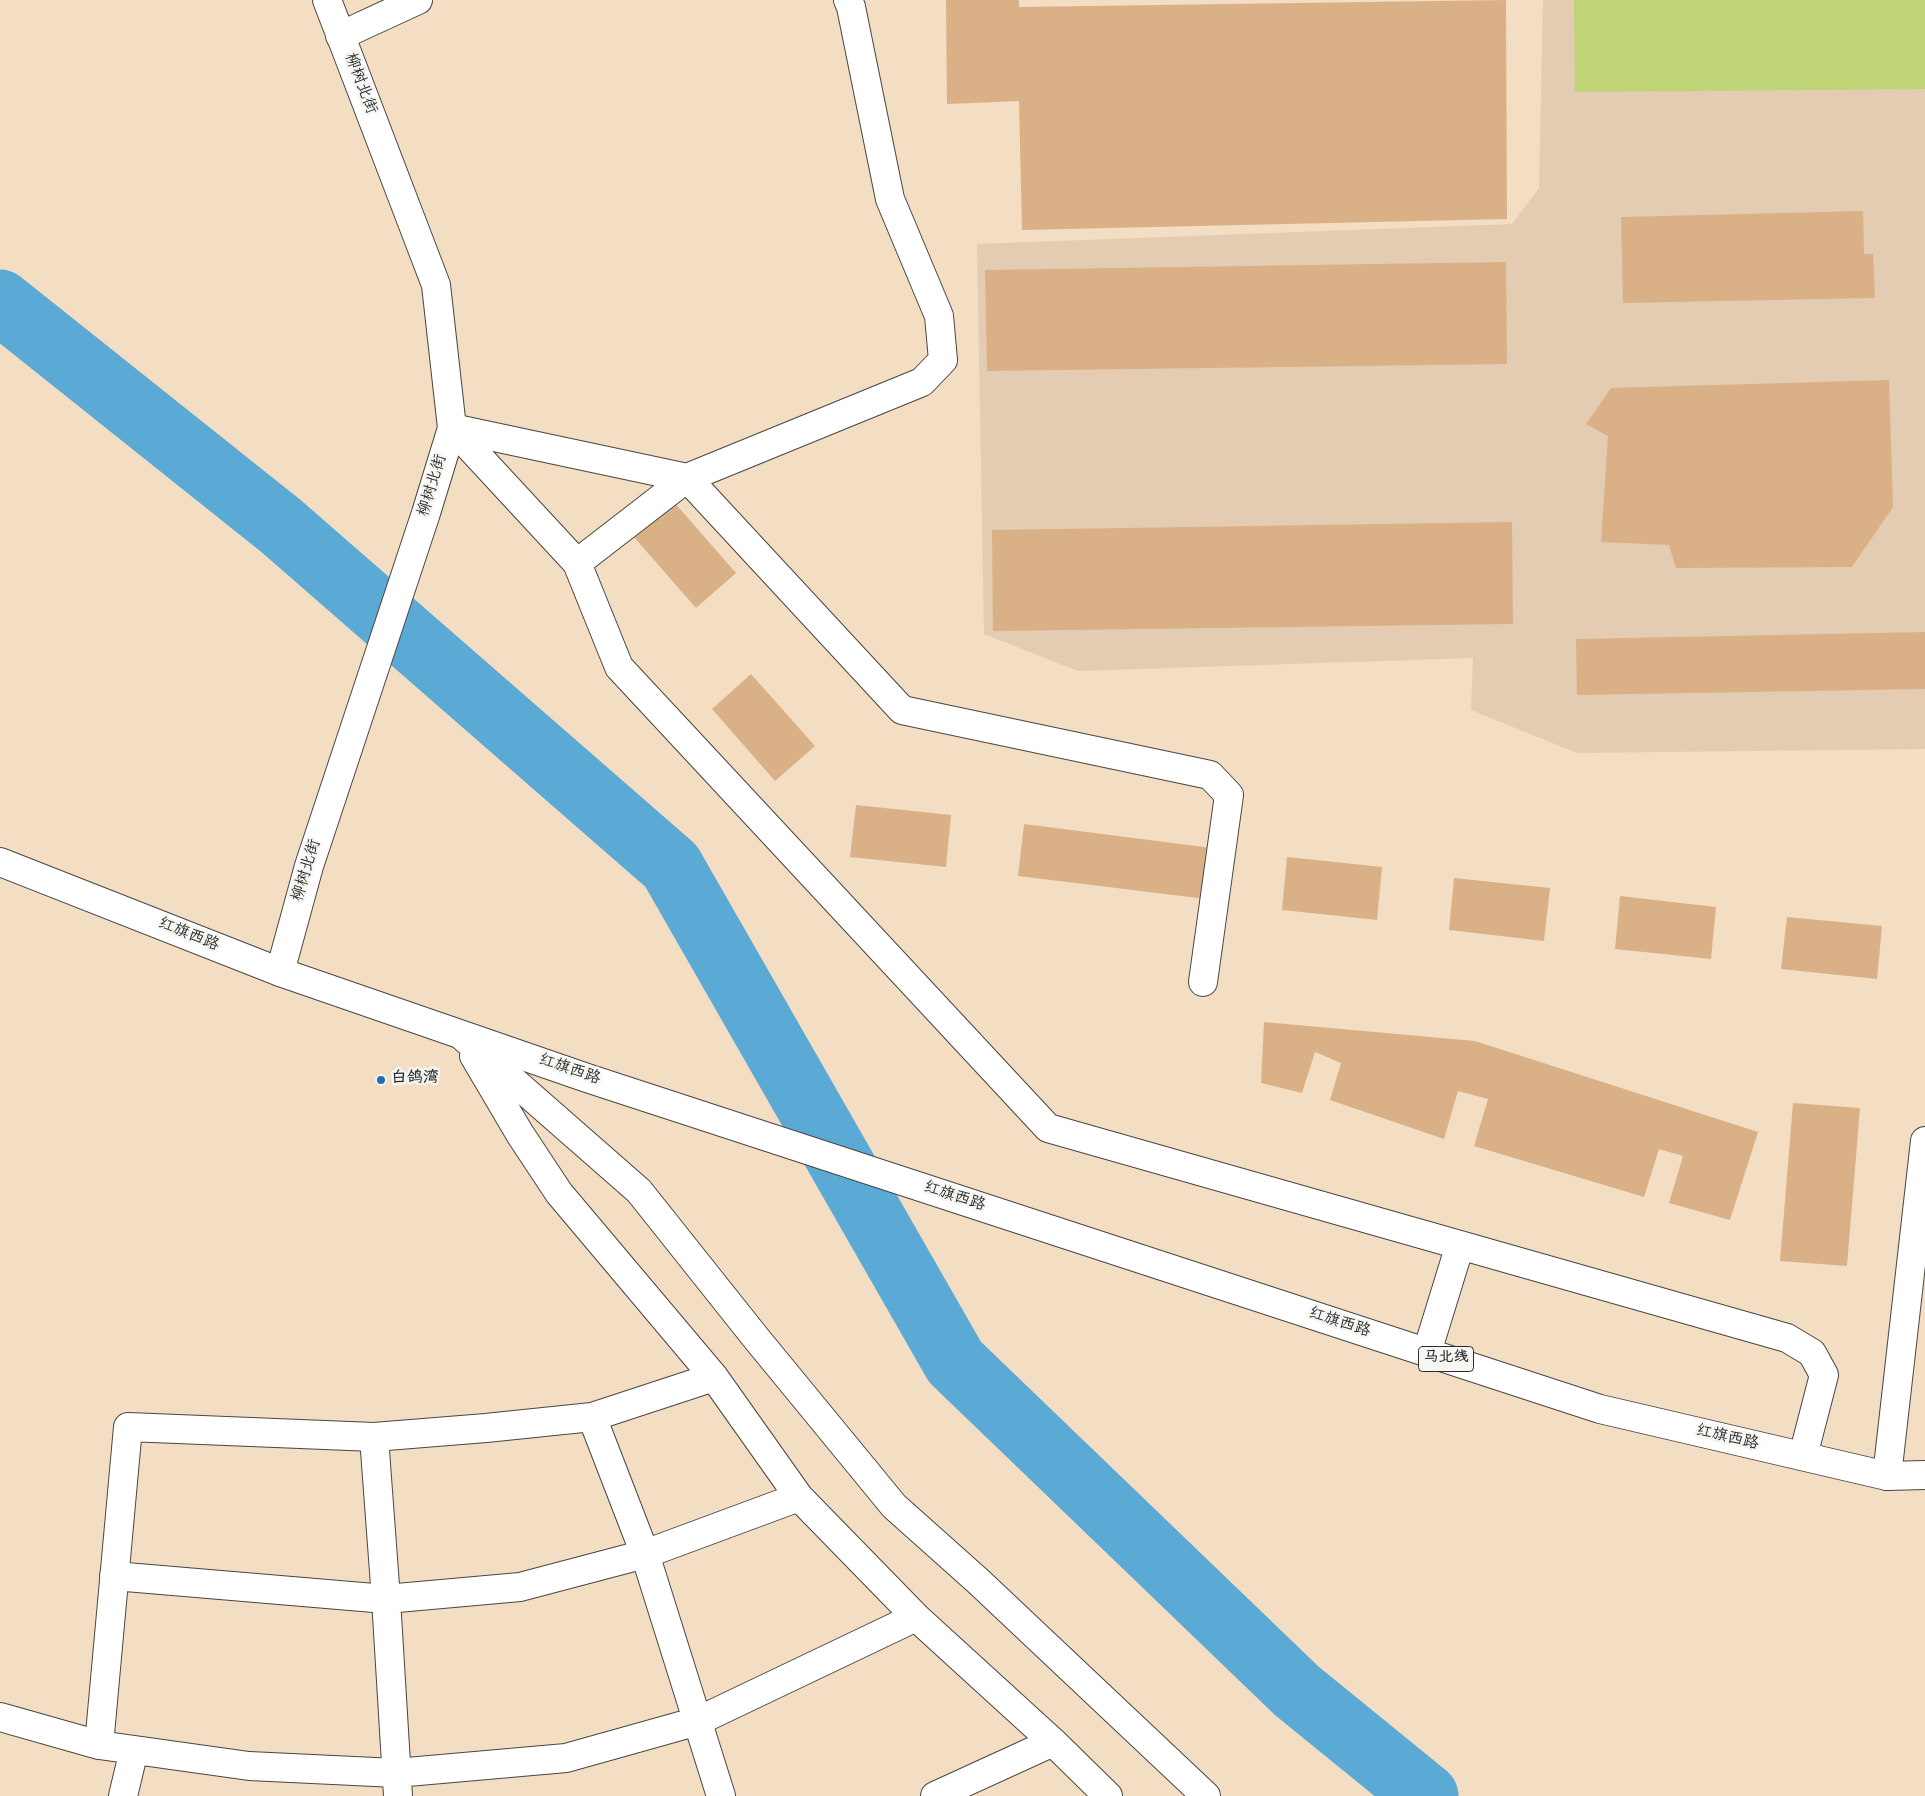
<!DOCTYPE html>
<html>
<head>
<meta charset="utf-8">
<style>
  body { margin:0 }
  canvas { display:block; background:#f3ddc3 }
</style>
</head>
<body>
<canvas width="1925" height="1796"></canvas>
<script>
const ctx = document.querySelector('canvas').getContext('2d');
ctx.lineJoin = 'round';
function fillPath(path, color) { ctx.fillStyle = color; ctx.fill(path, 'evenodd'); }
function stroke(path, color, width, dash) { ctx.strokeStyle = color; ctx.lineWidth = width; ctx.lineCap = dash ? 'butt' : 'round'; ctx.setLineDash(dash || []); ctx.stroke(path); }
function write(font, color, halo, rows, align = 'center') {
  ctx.font = font + ' Dekko,"LXGW WenKai TC",sans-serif'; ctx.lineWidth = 5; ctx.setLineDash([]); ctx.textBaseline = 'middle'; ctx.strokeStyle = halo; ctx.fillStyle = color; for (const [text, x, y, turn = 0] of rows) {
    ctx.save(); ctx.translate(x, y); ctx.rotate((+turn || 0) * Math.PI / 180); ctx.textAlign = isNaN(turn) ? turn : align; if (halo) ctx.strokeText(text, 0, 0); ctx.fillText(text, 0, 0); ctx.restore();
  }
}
const built = new Path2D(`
  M1543,0H1925V749L1577,753L1471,710L1473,658L1078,671L984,634L977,244L1512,224L1539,188Z`);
const green = new Path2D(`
  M1574,0H1925V89L1575,92Z`);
const river = new Path2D(`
  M0,302L281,526L671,866L955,1362L1297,1691L1426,1796`);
const building = new Path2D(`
  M946,0H1019V7L1506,0L1507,219L1022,230L1019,101L947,104Z
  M1863,211L1864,254H1873L1875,298L1623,303L1621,217Z
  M1506,262L1507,364L987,371L985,270Z
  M1889,380L1893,507L1852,567L1676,568L1669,545L1601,542L1608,436L1586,424L1611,388Z
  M673,501L736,573L696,608L633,536Z
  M1512,522L1513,624L993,631L992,530Z
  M1925,632V689L1577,695L1576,639Z
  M751,674L815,746L775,781L712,709Z
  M856,805L951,815L946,867L850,857Z
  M1024,824L1212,848L1206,899L1018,876Z
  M1287,857L1382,867L1377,920L1282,910Z
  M1454,878L1550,888L1544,941L1449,930Z
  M1620,896L1716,907L1711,959L1615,949Z
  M1787,917L1882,926L1877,979L1781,969Z
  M1264,1022L1475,1041L1758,1132L1730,1220L1669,1203L1683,1156L1659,1149L1644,1197L1474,1146L1488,1099L1458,1091L1444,1139L1330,1100L1341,1063L1315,1052L1302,1093L1261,1083Z
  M1793,1103L1860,1108L1847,1266L1780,1261Z`);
const minor = new Path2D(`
  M340,36L418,0
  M452,428L577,563L619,667L1048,1128L1787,1338L1812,1353L1824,1375L1803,1456
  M452,428L687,478L902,710L1210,775L1229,795L1203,982
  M577,563L687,478L922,382L943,360L939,316L890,199L851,7L848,0
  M461,1035L639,1191L756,1338L894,1506L978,1581L1206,1796
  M474,1056L520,1134L559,1193L714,1377L799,1497L916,1617L1053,1742L1108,1796
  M1427,1352L1460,1245
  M592,1417L645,1554L721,1796
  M374,1437L386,1599L398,1796
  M1887,1476L1925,1141
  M114,1576L386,1599L520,1587L645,1554L799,1497
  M0,1717L99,1745L249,1766L396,1773L566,1758L698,1721L916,1617
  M99,1745L128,1427L374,1437L486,1428L592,1417L714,1377
  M123,1796L134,1750
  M935,1796L1053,1742`);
const tertiary = new Path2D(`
  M280,972L309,866L426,513L452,428L436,285L327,0`);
const primary = new Path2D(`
  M0,862L280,972L587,1078L1600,1409L1887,1476L1925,1475`);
const markers = [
  [381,1080,5,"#1f6fb2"]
];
const shields = [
  [1446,1359,55]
];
const shieldNames = [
  ["马北线",1446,1359]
];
const streetNames = [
  ["柳树北街",359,84,69],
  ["柳树北街",434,486,-73],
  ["柳树北街",308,871,-73],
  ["红旗西路",188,936,22],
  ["红旗西路",569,1071,19],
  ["红旗西路",954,1198,18],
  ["红旗西路",1339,1324,18],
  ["红旗西路",1727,1439,13]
];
const poiNames = [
  ["白鸽湾",391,1080]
];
fillPath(built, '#e3ccb2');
fillPath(green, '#bfd377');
stroke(river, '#5ba9d5', 65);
fillPath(building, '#dab187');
stroke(minor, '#494642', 30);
stroke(tertiary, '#494642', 30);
stroke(primary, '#494642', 30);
stroke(minor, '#fff', 28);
stroke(tertiary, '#fff', 28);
stroke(primary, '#fff', 28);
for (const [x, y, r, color] of markers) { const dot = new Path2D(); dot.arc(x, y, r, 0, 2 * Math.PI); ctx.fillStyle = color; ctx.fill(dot); stroke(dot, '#f6f6f2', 2); }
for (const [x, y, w] of shields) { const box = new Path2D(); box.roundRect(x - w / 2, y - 12.5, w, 25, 4); ctx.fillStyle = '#f6f6f2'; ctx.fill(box); stroke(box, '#2b2b2b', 1); }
write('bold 15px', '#2b2b2b', null, shieldNames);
write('16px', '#2b2b2b', '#f6f6f2', streetNames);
write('bold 16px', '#2b2b2b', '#f6f6f2', poiNames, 'left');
</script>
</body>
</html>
